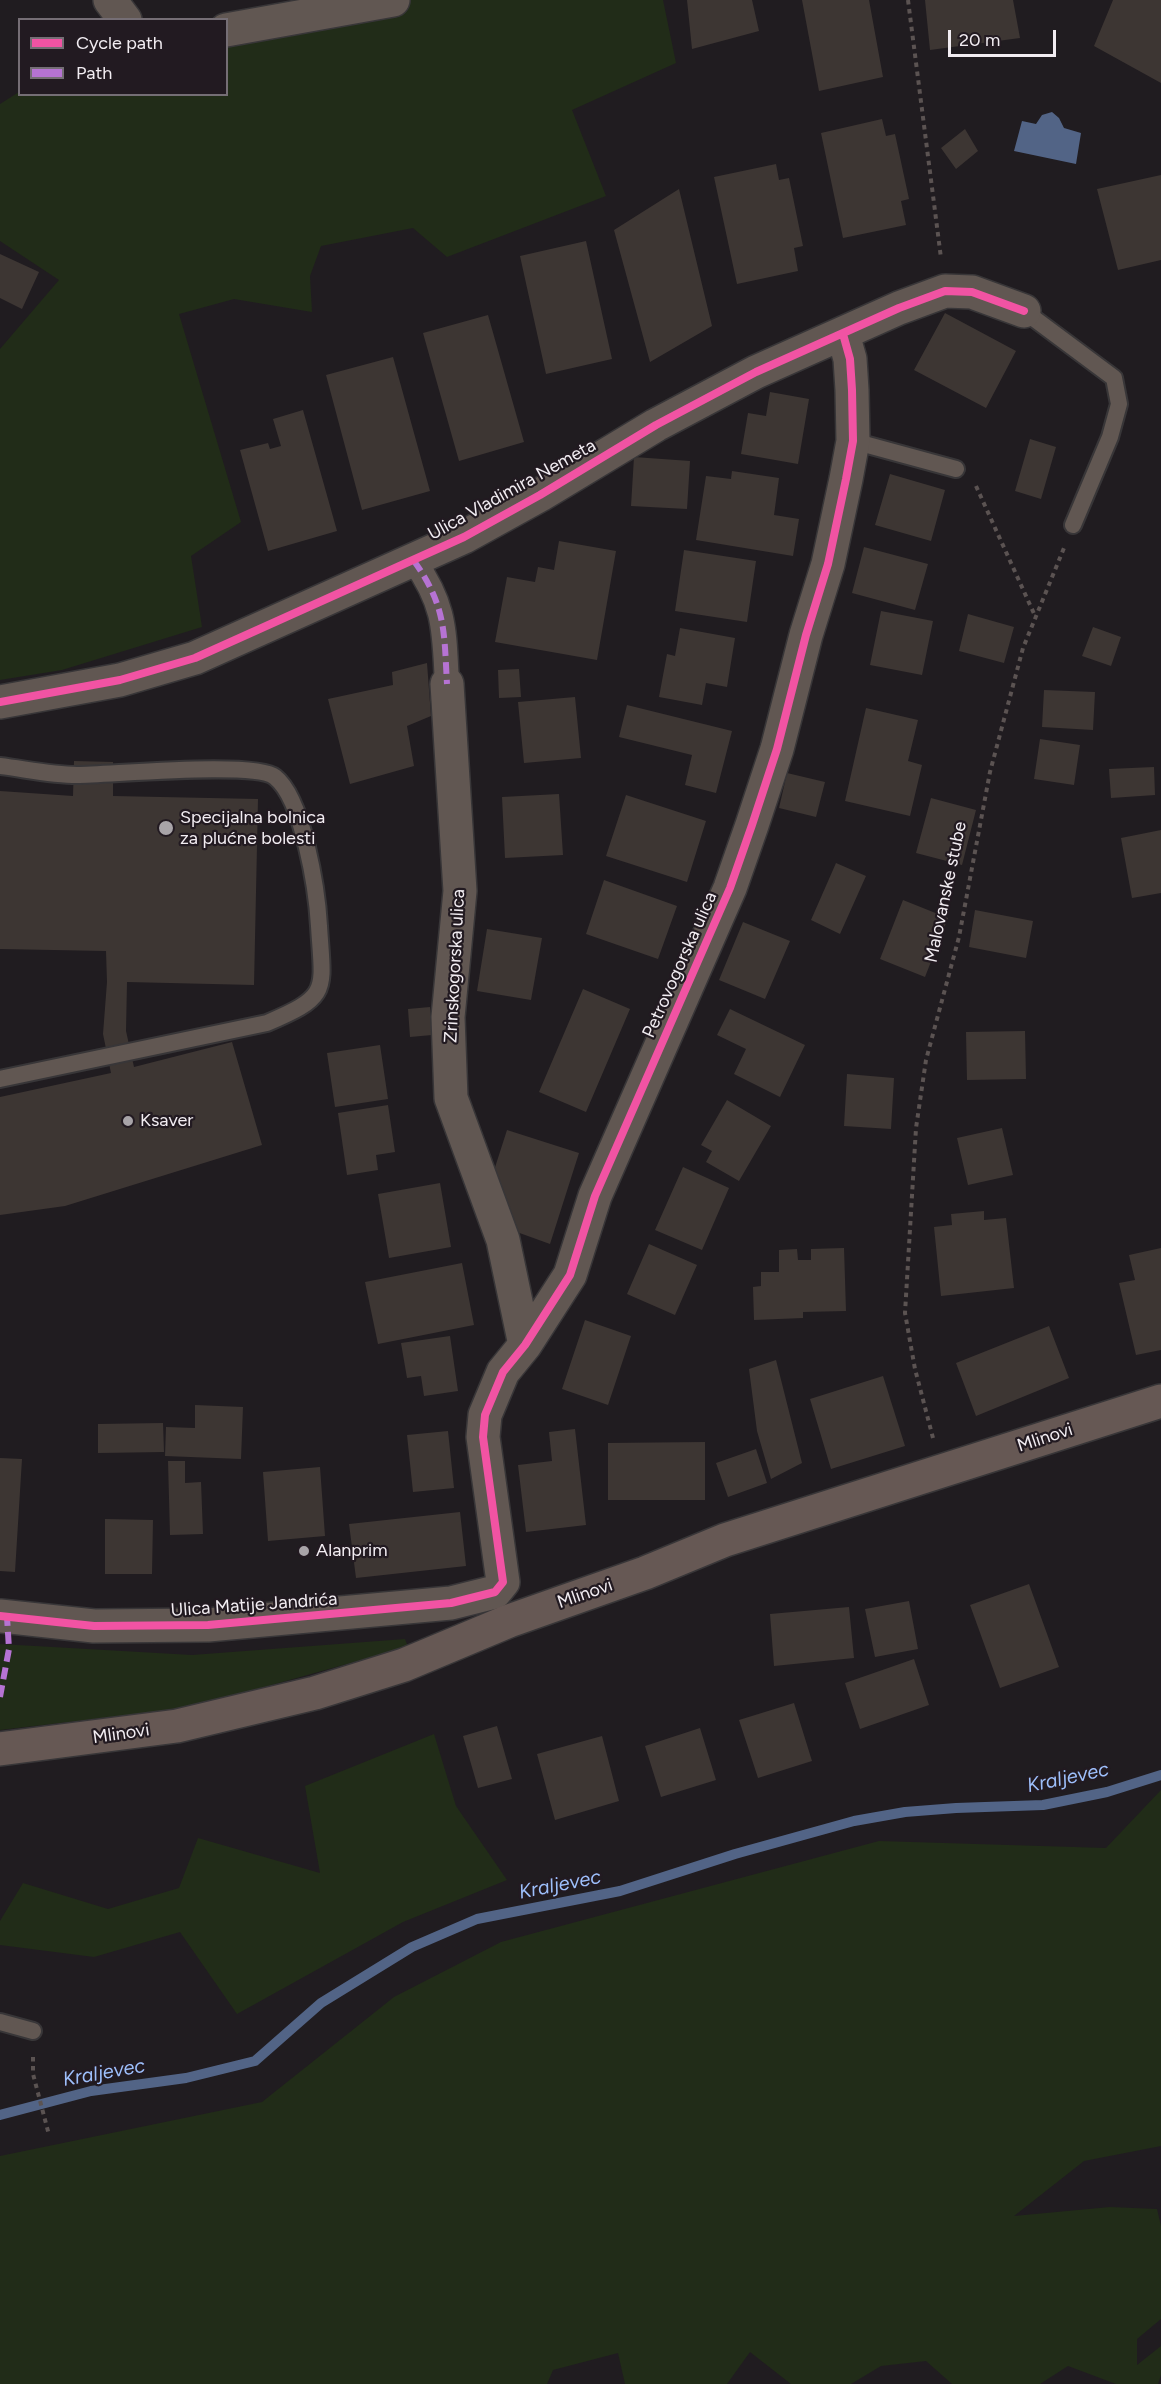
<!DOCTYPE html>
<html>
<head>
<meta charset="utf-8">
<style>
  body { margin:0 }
  #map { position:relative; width:1161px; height:2384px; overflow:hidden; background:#201c20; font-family:Figtree,sans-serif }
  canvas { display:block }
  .legend { position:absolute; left:18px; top:18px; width:210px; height:78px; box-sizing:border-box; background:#221a21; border:2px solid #756e75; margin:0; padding:8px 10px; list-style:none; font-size:18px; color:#f2edf2 }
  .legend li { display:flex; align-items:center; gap:12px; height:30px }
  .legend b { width:30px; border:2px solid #756e75 }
  .scale { position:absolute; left:948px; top:30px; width:108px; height:27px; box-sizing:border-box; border:3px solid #f2edf2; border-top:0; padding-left:8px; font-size:18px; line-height:21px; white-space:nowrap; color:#f2edf2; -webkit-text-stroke:4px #221a21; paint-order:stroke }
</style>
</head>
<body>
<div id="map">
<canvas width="1161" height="2384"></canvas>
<ul class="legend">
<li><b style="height:8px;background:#f153a3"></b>Cycle path</li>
<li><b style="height:8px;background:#b673d3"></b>Path</li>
</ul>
<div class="scale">20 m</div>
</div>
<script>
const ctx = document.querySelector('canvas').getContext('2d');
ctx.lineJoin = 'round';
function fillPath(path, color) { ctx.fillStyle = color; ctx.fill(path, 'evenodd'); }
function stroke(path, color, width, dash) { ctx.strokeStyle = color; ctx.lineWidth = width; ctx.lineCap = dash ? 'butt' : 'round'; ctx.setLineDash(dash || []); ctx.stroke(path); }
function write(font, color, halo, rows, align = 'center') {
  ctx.font = font + ' Figtree,sans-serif'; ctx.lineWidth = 4.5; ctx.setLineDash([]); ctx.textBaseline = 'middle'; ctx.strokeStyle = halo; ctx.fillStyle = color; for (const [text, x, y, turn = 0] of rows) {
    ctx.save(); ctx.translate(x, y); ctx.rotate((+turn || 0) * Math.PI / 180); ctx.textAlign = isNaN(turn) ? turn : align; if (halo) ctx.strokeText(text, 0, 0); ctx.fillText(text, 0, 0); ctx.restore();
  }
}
const green = new Path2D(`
  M297,0H663L676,63L572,110L606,196L447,257L413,228L321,246L310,276L312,312L234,299L179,314L241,522L191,556L202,627L62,670L0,680V349L59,280L0,241V104L19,92L20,94H226L227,42L295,32Z
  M405,1639L408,1647L189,1708L0,1730V1644L192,1655Z
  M434,1734L456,1806L507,1880L403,1922L237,2014L180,1932L94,1957L0,1945V1921L23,1883L108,1909L179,1888L198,1838L320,1873L305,1786Z
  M1161,1790V2146L1084,2161L1014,2216L1110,2207L1157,2209L1161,2226V2319L1137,2339V2365L1161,2346V2375L1158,2384H1116L1068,2366L1040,2384H952L926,2361L881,2366L851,2384H791L750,2352L727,2384H625L618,2353L553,2370L547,2384H0V2156L262,2102L394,1997L501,1942L879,1841L1106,1848Z`);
const water = new Path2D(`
  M1052,112L1059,118L1064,128L1081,133L1076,164L1014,151L1022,121L1036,124L1042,115Z`);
const stream = new Path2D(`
  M0,2115L91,2091L186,2078L255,2061L321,2003L412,1947L477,1919L620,1891L735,1854L854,1821L905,1812L956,1808L1043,1805L1107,1792L1161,1775`);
const building = new Path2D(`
  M687,0H752L759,31L692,49Z
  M802,0H869L883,77L819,91Z
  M925,0H1013L1020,38L930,50Z
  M1113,0H1161V83L1094,46Z
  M882,119L886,136L895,134L909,199L901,201L906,225L843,238L821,133Z
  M965,129L978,151L956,169L941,148Z
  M776,164L779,180L789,178L803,246L794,248L798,271L737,284L714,177Z
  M1161,175V260L1118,270L1097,189Z
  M679,189L712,326L650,362L614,230Z
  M586,241L612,359L546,374L520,256Z
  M0,254L39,272L22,309L0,298Z
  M945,313L1016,351L986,408L914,370Z
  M488,315L524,442L459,461L423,333Z
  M393,357L430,491L362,510L326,375Z
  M770,392L809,399L798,464L741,454L748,413L766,416Z
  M303,410L337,531L268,551L240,450L268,443L270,449L281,446L273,419Z
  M1030,439L1056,447L1041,499L1015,491Z
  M634,457L690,461L687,509L631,506Z
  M732,471L779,478L774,515L799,519L793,556L696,540L706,476L731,479Z
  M890,474L945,490L931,541L875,525Z
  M559,541L616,551L597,660L495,642L507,577L535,582L538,567L554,570Z
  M864,547L928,564L915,610L852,593Z
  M684,550L756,561L747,622L675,611Z
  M881,611L933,621L922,675L870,665Z
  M968,614L1014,627L1004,663L959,651Z
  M1093,627L1121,637L1111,666L1082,656Z
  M680,628L735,638L727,687L706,683L702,705L659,697L667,654L675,656Z
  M427,663L431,716L407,726L414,766L350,784L328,699L393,685L392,672Z
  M519,669L521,697L499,698L498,670Z
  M1044,690L1095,692L1093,730L1042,727Z
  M575,697L581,758L524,763L518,702Z
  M627,705L732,731L716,793L685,785L692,755L619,737Z
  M866,708L918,720L908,761L922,765L910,816L845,801Z
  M1040,739L1080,745L1074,785L1034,779Z
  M74,761L113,762V796L258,799L254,985L127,982L126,1031L134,1067L232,1042L262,1145L65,1206L0,1215V1097L111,1073L103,1034L107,982L106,951L0,949V791L73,796Z
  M1154,767L1155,795L1111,798L1109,769Z
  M787,773L825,782L816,817L779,808Z
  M559,794L563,855L505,858L502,797Z
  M626,795L706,821L687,882L606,856Z
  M931,798L976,810L962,865L916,853Z
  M1161,830V893L1132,898L1121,838Z
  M836,863L866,876L840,934L811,920Z
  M604,880L677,906L658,959L586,934Z
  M903,900L948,918L925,977L880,959Z
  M975,910L1033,921L1026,958L969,947Z
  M743,922L790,941L765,999L719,980Z
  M487,929L542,938L531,1000L477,991Z
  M583,989L630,1009L586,1112L539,1092Z
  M430,1007L432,1035L410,1037L408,1009Z
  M730,1009L805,1045L780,1097L734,1074L746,1049L717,1035Z
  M1025,1031L1026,1079L967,1080L966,1032Z
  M380,1045L388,1099L335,1107L327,1053Z
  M847,1074L894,1078L891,1129L844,1126Z
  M727,1100L771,1126L739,1181L706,1162L712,1151L701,1145Z
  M388,1105L395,1152L376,1155L378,1170L347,1175L338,1113Z
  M1002,1128L1013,1175L968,1185L957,1138Z
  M507,1130L579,1153L550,1244L514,1231L489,1186Z
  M683,1167L729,1188L702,1250L655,1230Z
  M440,1183L451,1247L389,1258L378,1194Z
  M984,1211V1220L1006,1218L1014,1288L941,1296L934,1227L952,1225L951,1214Z
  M649,1244L697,1265L675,1315L627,1294Z
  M844,1248L846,1311L803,1312V1318L754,1320L753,1287L761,1286V1272H779V1250L797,1249L798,1260H811V1249Z
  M1161,1248V1350L1136,1355L1119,1283L1135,1280L1129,1255Z
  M462,1263L474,1325L378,1344L365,1282Z
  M585,1320L631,1336L608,1405L562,1389Z
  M1049,1326L1069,1378L976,1416L956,1363Z
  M450,1336L458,1391L424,1396L421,1376L407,1378L401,1343Z
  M776,1360L802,1463L771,1479L757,1431L749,1369Z
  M883,1376L905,1446L831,1469L810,1399Z
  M195,1405L243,1407L241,1459L165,1456L166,1427L195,1428Z
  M163,1423L164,1452L98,1453V1424Z
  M575,1429L586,1525L526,1532L518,1465L552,1461L549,1432Z
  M448,1431L454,1488L413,1492L407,1435Z
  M705,1442V1500H608V1443Z
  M756,1449L767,1483L728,1497L716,1463Z
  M0,1458L22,1459L15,1572L0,1571Z
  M168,1461H185V1483L201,1482L203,1534L170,1535Z
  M320,1467L325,1536L268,1541L263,1472Z
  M460,1512L466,1566L356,1578L349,1524Z
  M105,1519L153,1520L152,1574H105Z
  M1029,1584L1059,1667L1000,1688L970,1605Z
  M909,1601L918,1649L875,1657L865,1609Z
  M849,1607L854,1658L774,1666L770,1614Z
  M914,1659L929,1705L860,1729L845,1683Z
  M794,1703L812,1761L758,1778L739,1720Z
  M497,1726L512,1779L478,1788L463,1736Z
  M700,1728L716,1780L661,1797L645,1746Z
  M602,1736L619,1801L555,1820L537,1754Z`);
const path = new Path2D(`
  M908,0L941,258
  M976,486L1036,618
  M933,1438L915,1369L905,1313L916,1128L926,1060L959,937L990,772L1023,648L1064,548
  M33,2057V2074L49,2135`);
const service = new Path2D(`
  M1024,311L1114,378L1119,404L1110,437L1073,525
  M853,441L956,469
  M0,766C25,769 51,775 77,775C110,775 255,761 275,777C303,799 317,890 319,926C323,991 331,996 267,1023L0,1079
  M0,2022L33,2031`);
const pedestrian = new Path2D(`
  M414,561C446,606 444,631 447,684`);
const minor = new Path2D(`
  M110,0L125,20
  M226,30L393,0
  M447,684L460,891L448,1017L451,1098L503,1240L525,1345
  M0,702L120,680L195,658L464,537L540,495L656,425L756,372L899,308L945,291L972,292L1024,311
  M0,1616L94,1626L208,1625L451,1603L495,1592L503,1582L483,1437L485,1415L503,1372L525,1345L570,1275L595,1196L730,888L752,825L777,749L806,635L828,564L846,479L853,441L852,390L850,359L843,334`);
const secondary = new Path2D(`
  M0,1749L177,1726L315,1693L404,1665L509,1621L645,1573L725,1540L1161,1401`);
const quiet = new Path2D(`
  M414,561C446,606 444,631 447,684
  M0,1697L9,1649L7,1617`);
const cycleway = new Path2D(`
  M0,702L120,680L195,658L464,537L540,495L656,425L756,372L899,308L945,291L972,292L1024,311
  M0,1616L94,1626L208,1625L451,1603L495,1592L503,1582L483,1437L485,1415L503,1372L525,1345L570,1275L595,1196L730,888L752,825L777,749L806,635L828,564L846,479L853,441L852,390L850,359L843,334`);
const markers = [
  [166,828,8,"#a8a4a8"],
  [128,1121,6,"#a8a4a8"],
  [304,1551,6,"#a8a4a8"]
];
const streetNames = [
  ["Ulica Vladimira Nemeta",512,490,-29],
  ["Malovanske stube",946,892,-78],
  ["Petrovogorska ulica",680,965,-66],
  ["Zrinskogorska ulica",455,966,-87],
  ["Mlinovi",1045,1438,-18],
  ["Mlinovi",585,1594,-19],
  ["Ulica Matije Jandrića",254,1605,-4],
  ["Mlinovi",121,1734,-8]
];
const poiNames = [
  ["Specijalna bolnica",180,818],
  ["za plućne bolesti",180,839],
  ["Ksaver",140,1121],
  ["Alanprim",316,1551]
];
const waterNames = [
  ["Kraljevec",1068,1778,-12],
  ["Kraljevec",560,1885,-11],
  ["Kraljevec",104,2073,-10]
];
fillPath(green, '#212c18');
fillPath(water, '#526486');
stroke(stream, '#526486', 10);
fillPath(building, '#3d3633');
stroke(service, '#383638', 20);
stroke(pedestrian, '#383638', 27);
stroke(minor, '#383638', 36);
stroke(secondary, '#383638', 36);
stroke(path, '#5b5352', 4, [4.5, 4.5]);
stroke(service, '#615752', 16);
stroke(pedestrian, '#615752', 24);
stroke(minor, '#615752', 33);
stroke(secondary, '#665854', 33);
stroke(quiet, '#b673d3', 6, [12, 6]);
stroke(cycleway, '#f153a3', 8);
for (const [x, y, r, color] of markers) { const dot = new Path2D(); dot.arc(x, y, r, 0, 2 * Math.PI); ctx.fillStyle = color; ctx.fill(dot); stroke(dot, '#221a21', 2); }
write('18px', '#f2edf2', '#221a21', streetNames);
write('18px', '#f2edf2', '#221a21', poiNames, 'left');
write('italic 20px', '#9dbffb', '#221a21', waterNames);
</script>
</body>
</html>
